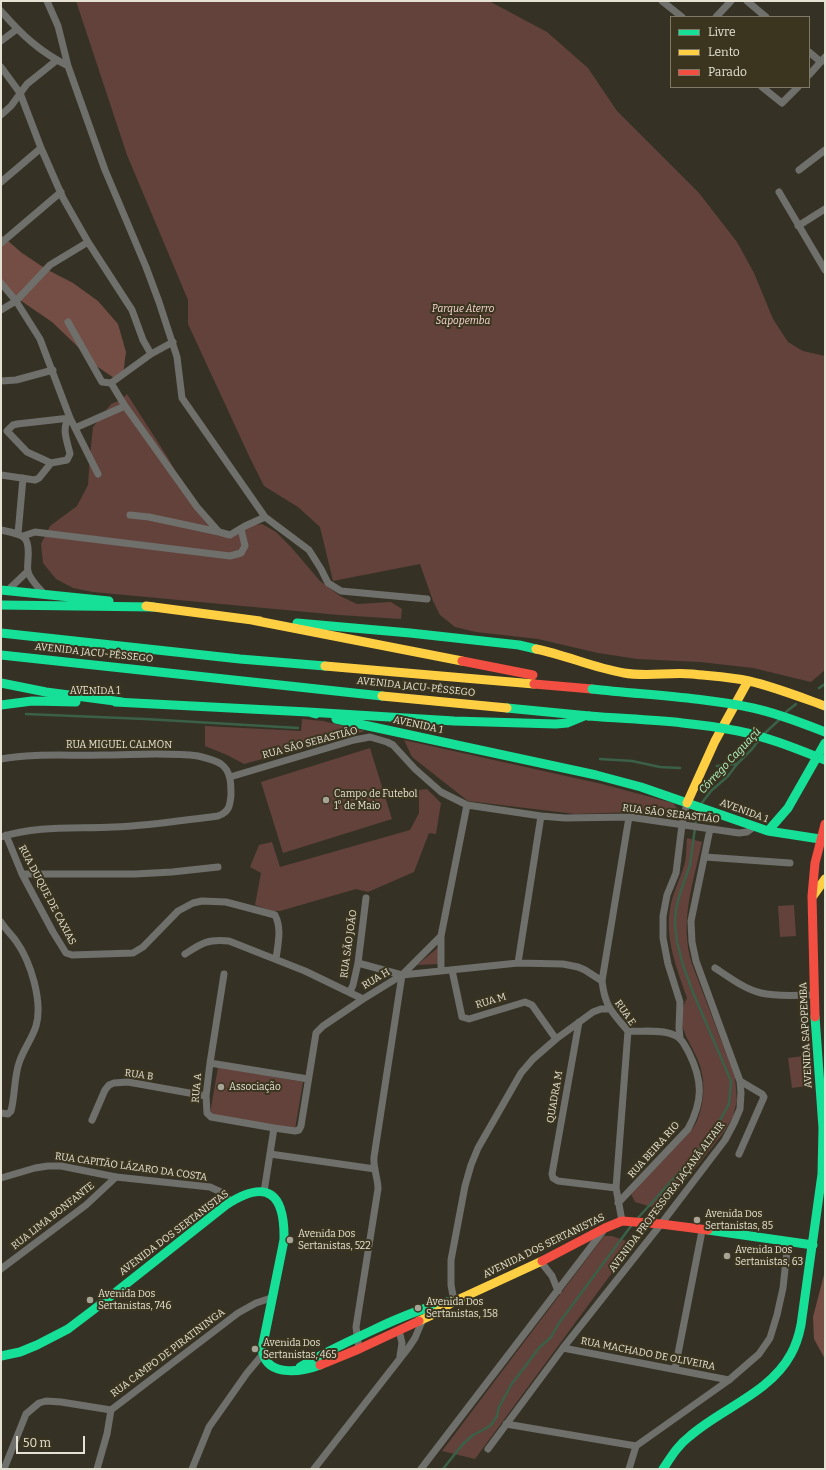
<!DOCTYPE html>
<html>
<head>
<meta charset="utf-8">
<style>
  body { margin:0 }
  #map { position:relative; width:826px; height:1470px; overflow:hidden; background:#353225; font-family:Bitter,serif }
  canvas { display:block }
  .frame { position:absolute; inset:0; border:2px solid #e5e2d4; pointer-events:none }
  .legend { position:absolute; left:670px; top:16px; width:140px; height:72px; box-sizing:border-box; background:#3b351f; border:1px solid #7f7a67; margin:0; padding:5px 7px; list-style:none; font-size:12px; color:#e5e2d4 }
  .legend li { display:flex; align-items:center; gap:8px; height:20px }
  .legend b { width:20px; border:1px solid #7f7a67 }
  .scale { position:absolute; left:16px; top:1436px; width:69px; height:18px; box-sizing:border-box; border:2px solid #e5e2d4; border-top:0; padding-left:5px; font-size:12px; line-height:14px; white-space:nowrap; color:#e5e2d4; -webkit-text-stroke:3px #3b351f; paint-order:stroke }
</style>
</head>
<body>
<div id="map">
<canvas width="826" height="1470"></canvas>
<div class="frame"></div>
<ul class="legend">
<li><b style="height:5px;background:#16e098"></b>Livre</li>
<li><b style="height:5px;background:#ffcf43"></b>Lento</li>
<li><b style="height:5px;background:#f24e42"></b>Parado</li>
</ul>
<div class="scale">50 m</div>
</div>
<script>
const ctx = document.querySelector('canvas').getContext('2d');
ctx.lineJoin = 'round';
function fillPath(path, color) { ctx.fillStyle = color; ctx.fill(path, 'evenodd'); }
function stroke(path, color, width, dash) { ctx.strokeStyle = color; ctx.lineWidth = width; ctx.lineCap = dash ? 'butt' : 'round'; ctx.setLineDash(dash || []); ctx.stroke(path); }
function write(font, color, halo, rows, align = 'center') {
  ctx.font = font + ' Bitter,serif'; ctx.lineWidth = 4; ctx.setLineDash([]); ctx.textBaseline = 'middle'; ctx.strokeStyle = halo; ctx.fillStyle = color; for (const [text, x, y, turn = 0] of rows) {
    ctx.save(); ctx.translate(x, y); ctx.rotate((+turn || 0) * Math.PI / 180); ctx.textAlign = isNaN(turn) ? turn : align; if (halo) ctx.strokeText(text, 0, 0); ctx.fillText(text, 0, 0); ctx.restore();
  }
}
const green = new Path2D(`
  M76,1H489L547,32L588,68L617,111L699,193L737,242L754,273L773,319L788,342L803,351L825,356V670L811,682L753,668L700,662L637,659L598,653L538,639L476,632L455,627L440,615L433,601L420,564L333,581L320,527L298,507L264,486L250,458L188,324V300L127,155Z
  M127,394L168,458L183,485L219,532L230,535L245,526L262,524L276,532L291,547L320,581L340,596L357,604L391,602L402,609L401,619L339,615L93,592L73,588L56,579L43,563L41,544L50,526L77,506L88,485L90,456L93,427L111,404L121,400Z
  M302,719L323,721L365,731L244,764L227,755L205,746V726L301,731Z
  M404,740L602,784L673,803L679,811L674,817L634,812L575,814L468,801L412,757Z
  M370,748L392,819L283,853L261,782Z
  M427,789L441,803L436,834L429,833L414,872L368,892L356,889L280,911H272L255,905L261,873L250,867L259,845L272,842L280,867L410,830L419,813V790Z
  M687,838L702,842C693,884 679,922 692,964L735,1077L737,1100L733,1117L724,1132L663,1209H658L635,1202L631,1194C645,1179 659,1164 673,1149C682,1140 692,1132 697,1121C705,1102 706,1077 697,1058C687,1035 674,1024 687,998C677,969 665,940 670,909C672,894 680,880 684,866C687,857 686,847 687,838Z
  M794,905L796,936L780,937L778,906Z
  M440,946L439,964L417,965Z
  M803,1056L807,1086L792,1088L788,1058Z
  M218,1067L303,1082L295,1129L210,1114Z
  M604,1236H612L629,1242L631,1247L475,1459L442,1451Z`);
const forest = new Path2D(`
  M1,235L22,253L46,269L73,283L98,301L118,324L126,352L123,375L117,380L95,365L74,343L52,322L1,287Z
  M825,1271V1359L814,1339L813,1317Z`);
const stream = new Path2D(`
  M819,688L825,684
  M786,712L796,704
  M26,714L145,719L298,728
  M765,733L779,720
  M600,759L632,761L660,767L680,768
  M717,766L736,764
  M701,804L711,791L728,776L737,764L752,749L758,741
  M637,1219L704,1145L715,1129L729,1104L731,1081L692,990L683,965L677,942L675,925L676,909L680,893L690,865L696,820L699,811
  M443,1469L462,1445L473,1435L483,1430L491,1425L497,1416L499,1407L511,1385L539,1348L551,1337L559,1323L631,1226`);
const street = new Path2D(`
  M47,1L58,26L68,66L105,170L146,267L159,302L177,357L182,398L265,517
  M662,1L682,17
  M747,1L766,17
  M1,11C23,36 39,51 68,66
  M716,17L731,1
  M1,41L17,29
  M809,52L821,62
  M1,67L20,93L41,148L63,198L88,242L132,310L143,340L151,354L111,383L102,382L68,322
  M809,75L825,57
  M762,87L782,103L798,87
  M1,115L11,106L27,84L57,60
  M799,170L825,150
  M1,182L41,148
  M779,192L825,270
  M798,226L825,209
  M1,243L61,192
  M1,283L16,301L50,265L88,242
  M1,310L16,301L40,339L70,418L17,424L13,425L7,431L27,452L51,463
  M151,354L173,342
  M1,381L16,380L53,370
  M111,383L125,406L197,507L219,532L230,535L245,526L265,517L309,550L321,569L328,583L341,591L427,599
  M75,428L125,406
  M1,475L35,480L39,478L51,463L67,460L70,454C68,443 60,427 70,418L98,474
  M130,515L149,517L219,532
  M1,530C23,535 30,534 28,559C28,563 27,568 28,572C31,581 39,588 45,595
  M18,534L23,478
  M23,536L35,532L230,556L241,553L245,546L241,529
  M8,590L28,571
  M1,759C34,753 68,756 101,755C133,755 167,752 198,756C206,758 215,760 221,764C231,771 231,784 231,795C230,806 229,812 218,816C184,820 149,826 114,827C77,829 37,825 1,837
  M230,777L354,740L370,737L387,742L393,745L415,769L441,792L467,805L541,816L565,818L629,817L739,833L747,832L754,827
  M6,835L22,874L53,932L66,953L72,955L133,953L143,947L178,911L193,903L202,901L226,902L275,915C282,929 278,943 276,959
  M705,857L790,863
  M22,874H135L172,872L218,867
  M1,922C5,929 12,935 16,941C31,962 43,1002 36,1026C32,1039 23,1050 19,1063C14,1078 15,1096 11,1111L8,1114L1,1113
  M185,954C202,943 207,939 229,941L305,971L363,999
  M358,963L402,975
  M518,963L541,816
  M715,968C729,977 744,989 761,993C778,997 797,995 814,995
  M452,970L462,1017L469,1019L525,1002L532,1005L556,1039
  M441,971V936L467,805
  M224,974L210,1063L206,1096L207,1113L211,1117L274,1128L295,1131L299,1130L301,1126L316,1033L323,1026L363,999L402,975L518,963L563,964L578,967L585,970L602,981
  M402,975L441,936
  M350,992L353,985L358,963L366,898
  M579,1022L552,1174L553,1178L558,1181L616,1188
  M680,1038L679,1028L680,1002L668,964L663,938V916L667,895L676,873L682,825L687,803
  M210,1063L308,1079
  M92,1120L105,1090L109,1085L114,1083L128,1082L206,1096
  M270,1154L375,1169
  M739,1154L764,1097L762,1094L740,1081
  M1,1178L35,1168L48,1166H61L116,1177L210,1187L223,1193L231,1202
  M264,1192L274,1128
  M618,1203L688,1129C703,1101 703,1081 689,1053C685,1046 682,1038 674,1035C663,1029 641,1032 628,1031
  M622,1221L616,1188L628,1031C612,1012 605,1007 602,981L629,817
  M541,1262L552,1276L558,1291
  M1,1269L86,1205L116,1177
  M454,1301L451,1285V1260L465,1186L471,1165L478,1148L521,1073L533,1059L556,1039L593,1012L601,1009H610
  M399,1330L402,1343L400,1356
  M563,1348L729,1380
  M359,1349L356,1327L378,1189C378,1178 373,1168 374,1157L402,975
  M675,1369L702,1231
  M506,1424L636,1446
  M488,1449L563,1348L661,1224L725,1140L734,1123L740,1109L741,1093L740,1081L696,961L692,942L691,921L710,829
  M4,1469L26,1414L39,1403L46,1401L61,1402L111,1410
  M97,1469L107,1434L111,1410L238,1313L256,1303L271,1298
  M192,1469L209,1427L247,1373L263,1354
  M314,1469L409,1347L415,1338L423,1319
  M421,1469L603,1231
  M629,1469L636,1446L729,1380L759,1354L770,1338L777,1315L783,1288L788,1241`);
const fast = new Path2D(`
  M1,590L109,601
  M1,605L153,607
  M297,623L410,633L519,645L536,649
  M1,633L240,659L325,666
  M1,655L382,696
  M1,683L46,692L122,702
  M115,702L308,712L316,714
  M1,705L32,701L76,702
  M507,708L589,716
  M308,712L454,721L556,724L567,723L584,716
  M336,719L596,775L641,787L768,831L820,839
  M768,831L788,808L825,743
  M708,1230L813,1245
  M1,1356L20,1352L37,1345L68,1329L97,1307L226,1205C267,1178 285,1193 284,1240L263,1344C263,1347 262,1351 263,1353C269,1378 304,1371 320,1365
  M300,1367C323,1353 347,1342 371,1331C396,1319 421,1308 448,1302
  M663,1469C671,1457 678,1445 690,1436C722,1408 770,1393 791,1354C796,1345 799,1335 801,1325L822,1174L823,1128L815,1017`);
const slow = new Path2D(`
  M146,606L260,621
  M252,620L462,661
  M536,649C566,655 594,668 624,673C647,677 669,672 692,674C710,676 731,677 749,681C775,687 800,697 825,706
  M325,666L534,684
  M382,696L507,708
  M687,803L715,741L748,681
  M813,896L825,879
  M419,1321L432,1315L453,1302L542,1261`);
const jam = new Path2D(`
  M462,661L533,675
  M534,684L592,689
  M815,1017L812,896L815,863L825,824
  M542,1261L605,1228L622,1221L661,1224L708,1230
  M320,1365L359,1349L419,1321`);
const fastBridge = new Path2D(`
  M592,689C645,695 700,697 753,708C777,713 802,723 825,732
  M589,716C639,720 689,721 738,731C768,737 797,749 825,760`);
const markers = [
  [326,800,4,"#a7a497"],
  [221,1087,4,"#a7a497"],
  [697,1220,4,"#a7a497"],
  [290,1240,4,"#a7a497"],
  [727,1256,4,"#a7a497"],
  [90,1300,4,"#a7a497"],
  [418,1308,4,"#a7a497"],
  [255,1349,4,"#a7a497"]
];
const parkNames = [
  ["Parque Aterro",463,309],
  ["Sapopemba",463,321]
];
const streetNames = [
  ["AVENIDA JACU-PÊSSEGO",94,653,6],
  ["AVENIDA JACU-PÊSSEGO",416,687,6],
  ["AVENIDA 1",95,691],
  ["AVENIDA 1",418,725,12],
  ["RUA SÃO SEBASTIÃO",310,743,-15],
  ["RUA MIGUEL CALMON",119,745],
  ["AVENIDA 1",744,811,20],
  ["RUA SÃO SEBASTIÃO",671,814,7],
  ["RUA DUQUE DE CAXIAS",47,895,62],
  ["RUA SÃO JOÃO",349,944,-82],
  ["RUA H",376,979,-31],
  ["RUA M",491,1001,-17],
  ["RUA E",625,1013,55],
  ["AVENIDA SAPOPEMBA",806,1035,-93],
  ["RUA B",139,1075,8],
  ["RUA A",197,1088,-85],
  ["QUADRA M",555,1097,-80],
  ["RUA BEIRA RIO",654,1150,-48],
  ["RUA CAPITÃO LÁZARO DA COSTA",131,1167,8],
  ["AVENIDA PROFESSORA JAÇANÃ ALTAIR",667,1197,-53],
  ["RUA LIMA BONFANTE",53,1216,-38],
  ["AVENIDA DOS SERTANISTAS",174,1233,-37],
  ["AVENIDA DOS SERTANISTAS",544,1246,-26],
  ["RUA CAMPO DE PIRATININGA",168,1353,-37],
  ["RUA MACHADO DE OLIVEIRA",648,1354,11]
];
const poiNames = [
  ["Campo de Futebol",334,794],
  ["1° de Maio",334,806],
  ["Associação",229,1087],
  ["Avenida Dos",705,1214],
  ["Sertanistas, 85",705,1226],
  ["Avenida Dos",298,1234],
  ["Sertanistas, 522",298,1246],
  ["Avenida Dos",735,1250],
  ["Sertanistas, 63",735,1262],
  ["Avenida Dos",98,1294],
  ["Sertanistas, 746",98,1306],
  ["Avenida Dos",426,1302],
  ["Sertanistas, 158",426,1314],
  ["Avenida Dos",263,1343],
  ["Sertanistas, 465",263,1355]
];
const waterNames = [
  ["Córrego Caguaçú",730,761,-47]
];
fillPath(green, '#62423a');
fillPath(forest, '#744e44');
stroke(stream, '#3b6048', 2.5);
stroke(street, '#6f6f6b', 7);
stroke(fast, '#16e098', 9);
stroke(slow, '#ffcf43', 9);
stroke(jam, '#f24e42', 9);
stroke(fastBridge, '#16e098', 9);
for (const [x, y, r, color] of markers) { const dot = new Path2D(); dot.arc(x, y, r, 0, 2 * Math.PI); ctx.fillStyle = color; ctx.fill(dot); stroke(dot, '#3b351f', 1.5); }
write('italic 10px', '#f8d8d1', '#3b351f', parkNames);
write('10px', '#e5e2d4', '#3b351f', streetNames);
write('10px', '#e5e2d4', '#3b351f', poiNames, 'left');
write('italic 11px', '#b3f7ca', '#3b351f', waterNames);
</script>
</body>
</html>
